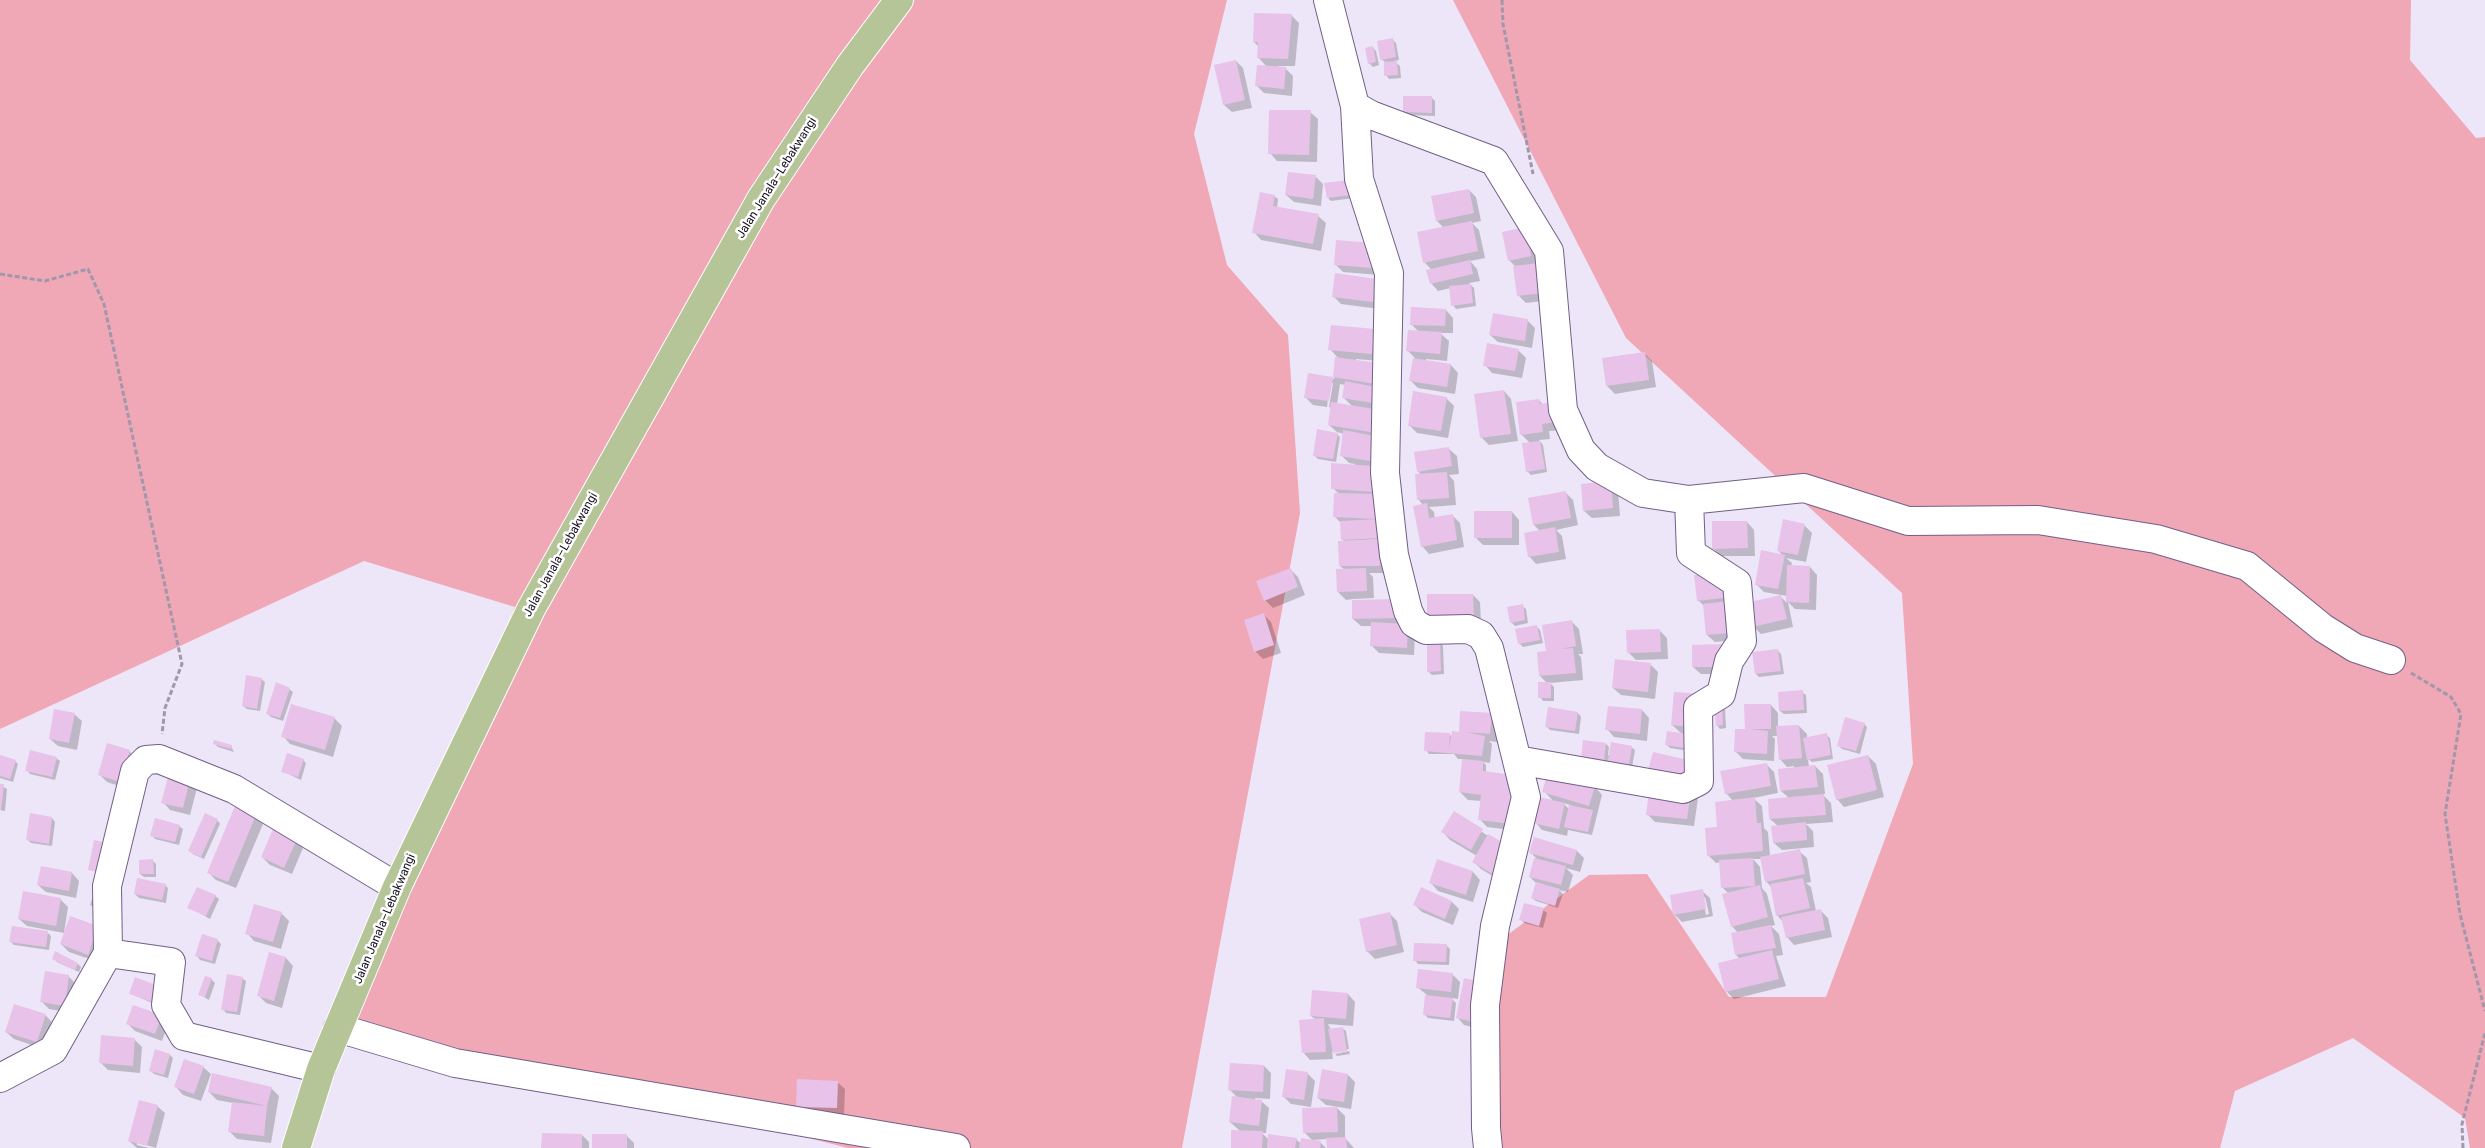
<!DOCTYPE html>
<html>
<head>
<meta charset="utf-8">
<style>
  body { margin:0 }
  canvas { display:block; background:#ede5f8 }
</style>
</head>
<body>
<canvas width="2485" height="1148"></canvas>
<script>
const ctx = document.querySelector('canvas').getContext('2d');
ctx.lineJoin = 'round';
function fillPath(path, color) { ctx.fillStyle = color; ctx.fill(path, 'evenodd'); }
function stroke(path, color, width, dash) { ctx.strokeStyle = color; ctx.lineWidth = width; ctx.lineCap = dash ? 'butt' : 'round'; ctx.setLineDash(dash || []); ctx.stroke(path); }
function write(font, color, halo, rows, align = 'center') {
  ctx.font = font + ' Roboto,sans-serif'; ctx.lineWidth = 5; ctx.setLineDash([]); ctx.textBaseline = 'middle'; ctx.strokeStyle = halo; ctx.fillStyle = color; for (const [text, x, y, turn = 0] of rows) {
    ctx.save(); ctx.translate(x, y); ctx.rotate((+turn || 0) * Math.PI / 180); ctx.textAlign = isNaN(turn) ? turn : align; if (halo) ctx.strokeText(text, 0, 0); ctx.fillText(text, 0, 0); ctx.restore();
  }
}
const green = new Path2D(`
  M0,0H1227L1194,134L1227,265L1288,335L1300,513L1182,1148H848L353,1022L515,607L364,561L0,729Z
  M1453,0H2411L2410,60L2476,138L2485,137V1148H2470L2465,1118L2353,1038L2235,1091L2220,1148H1490L1480,955L1589,875L1647,874L1729,997H1826L1913,764L1902,593L1626,338Z`);
const shadow = new Path2D(`
  M1291,15L1299,23L1295,66H1278V68L1286,69L1293,76L1292,96L1264,93L1256,85L1267,67L1258,57L1259,47L1254,42Z
  M1393,40L1396,43L1399,60L1394,61L1400,66L1401,78L1389,79L1386,75L1385,62L1381,59Z
  M1373,48L1376,51L1379,65L1373,67L1369,63Z
  M1236,61L1243,68L1252,108L1232,112L1224,105Z
  M1431,97L1435,101V116L1408,115L1405,112Z
  M1310,112L1318,119L1317,162L1277,161L1270,153Z
  M1316,177L1323,184L1321,206L1294,202L1286,195Z
  M1352,185L1354,198L1331,201L1328,198Z
  M1469,190L1476,197L1481,221L1472,223L1479,230L1485,258L1470,261L1477,269L1480,281L1469,283L1474,288L1476,306L1456,309L1453,305L1451,288L1438,291L1431,283L1432,270L1424,262L1444,228L1437,221Z
  M1274,196L1278,199L1277,208L1318,216L1326,223L1321,251L1261,240L1254,232Z
  M1525,229L1559,299L1526,303L1518,295L1516,267L1509,260Z
  M1374,244L1379,275L1343,272L1335,264Z
  M1376,280L1380,309L1341,304L1333,296Z
  M1446,310L1453,318V333H1440L1449,341L1447,361L1426,359V361L1451,365L1458,373L1455,394L1418,388L1411,381L1415,358L1408,351L1419,332L1411,324Z
  M1527,320L1535,328L1532,348L1498,342L1490,335Z
  M1374,330L1379,361L1356,359V361L1377,364L1387,573H1369L1373,577L1374,598L1353,599V601L1396,600L1415,633L1414,655L1379,653L1371,645L1372,626H1361L1353,619V599L1346,600L1338,592L1345,570L1340,566L1345,542L1342,539V524L1335,517L1339,494L1333,488L1355,464L1349,463L1341,455L1344,434L1337,432L1329,425L1332,408L1329,407L1333,383H1330L1327,407L1313,405L1305,397L1309,375L1334,379L1336,358L1339,359L1330,349ZM1340,384L1345,385L1344,398L1353,407L1337,404Z
  M1518,350L1526,358L1522,378L1492,373L1485,365Z
  M1644,353L1652,361L1656,387L1615,394L1607,386L1603,360Z
  M1504,391L1511,399L1518,441L1489,445L1482,438L1475,395Z
  M1446,398L1454,406L1448,438L1417,433L1409,425Z
  M1539,400L1564,430L1549,431L1550,439L1539,440L1543,445L1547,472L1531,475L1527,471L1530,443L1521,434Z
  M1337,434L1340,437L1336,462L1318,459L1314,455Z
  M1449,449L1457,456L1459,474L1449,475L1454,481L1456,505L1429,507L1434,512L1435,519L1452,515L1460,523L1464,547L1429,554L1422,546L1423,505L1418,499L1421,475L1418,471Z
  M1611,483L1618,490L1620,516L1592,518L1584,511Z
  M1565,492L1573,500L1578,525L1556,530L1562,536L1566,559L1536,564L1529,556L1540,531L1534,525L1529,499Z
  M1512,512L1519,520V545H1483L1475,537Z
  M1747,522L1754,530L1755,556H1720L1713,548Z
  M1804,525L1812,533L1806,562L1786,558L1792,563L1791,566L1810,567L1817,575L1816,610L1795,609L1788,602L1793,627L1761,634L1753,626L1781,597L1787,603V596L1764,592L1756,584L1783,556L1778,550Z
  M1290,569L1298,577L1305,595L1273,608L1265,600Z
  M1727,572L1748,639L1715,642L1707,635L1705,607L1698,600Z
  M1473,595L1480,602L1481,624L1428,596Z
  M1522,606L1526,609L1528,623L1515,626L1511,622Z
  M1264,615L1271,622L1281,653L1263,659L1255,651Z
  M1572,622L1579,629L1583,654H1578L1581,657L1583,680L1550,683L1554,687V701H1543L1540,697L1548,684L1540,676L1547,652Z
  M1536,626L1540,630L1543,643L1523,647L1519,643Z
  M1659,630L1667,638L1668,659L1636,660L1628,652Z
  M1440,642L1443,646L1444,674L1432,675L1428,671Z
  M1693,646L1732,674H1701L1693,667Z
  M1778,651L1781,654L1784,674L1759,677L1756,674Z
  M1650,664L1658,672L1655,699L1621,695L1613,688Z
  M261,679L265,682L260,711L247,709L243,706Z
  M289,689L293,692L283,721L271,717L267,713Z
  M1802,692L1806,695L1807,713L1784,714L1780,711Z
  M1675,693L1701,753L1670,748L1666,744L1682,734L1672,725Z
  M1722,705L1725,709L1726,728L1720,729L1717,725Z
  M1771,705L1778,713V727L1799,726L1807,734V738L1826,735L1830,738L1833,759L1812,762L1808,759L1809,767L1815,766L1823,774L1825,794H1822L1831,803L1833,822L1806,824L1813,831L1814,847L1782,850L1774,843L1778,826L1770,819L1789,798L1781,791L1794,769V766L1787,767L1780,759L1778,736H1772L1775,739L1774,761L1743,759L1736,752L1746,731Z
  M1549,709L1578,713L1581,717L1579,734L1550,730L1546,726Z
  M1642,710L1649,718L1647,741L1614,737L1607,729Z
  M74,714L82,721L77,750L58,746L50,739Z
  M1491,715L1499,722L1497,742L1489,741L1492,744L1490,763L1483,762L1486,765V773L1513,776L1519,831L1487,827L1480,819L1482,801L1468,800L1460,792L1464,759H1458L1454,754H1429L1426,750L1449,734L1452,737Z
  M334,718L342,726L333,757L290,744L283,736Z
  M1864,724L1867,727L1860,754L1842,749L1839,746Z
  M215,744L231,746L234,752L218,747Z
  M1606,744L1609,747L1608,755H1610L1631,747L1635,750L1632,767L1613,764L1608,759L1607,764L1586,762Z
  M129,751L137,759L128,789L107,782L99,774Z
  M0,756L15,761L18,764L13,782L0,778Z
  M1868,756L1876,764L1884,797L1844,807L1837,799Z
  M56,758L60,761L55,780L30,774L27,770Z
  M303,760L306,763L301,780L282,771Z
  M1766,764L1774,772L1778,793L1753,798L1762,806L1764,828L1768,832L1770,856L1799,851L1807,858L1811,882L1806,883L1811,887L1816,911L1820,910L1828,918L1832,937L1794,945L1787,937L1783,922L1777,915L1771,887L1766,881L1762,859H1753L1760,867L1762,888L1767,894L1775,925L1771,926L1779,934L1783,955L1776,956L1786,986L1734,999L1726,991L1740,959L1736,955L1732,934L1738,933L1732,926L1729,894L1722,887L1721,862L1716,863L1708,855L1719,828L1733,801L1726,793Z
  M170,774L197,788L190,815L170,810L163,802Z
  M0,785L7,789L5,811L0,810Z
  M1595,787L1602,795L1592,835L1568,830L1567,836L1542,830L1535,822L1554,802L1544,791ZM1563,803L1570,805L1569,809Z
  M1688,789L1698,798L1694,826L1655,822L1647,814Z
  M1454,813L1488,836L1501,881L1481,869L1474,862L1477,856L1450,840L1443,832Z
  M255,816L263,824L236,888L216,880L209,873Z
  M52,818L55,822L52,846L31,843L28,840Z
  M217,820L220,824L204,859L193,854L190,851Z
  M179,826L183,829L179,845L155,839L152,835Z
  M296,841L303,848L292,874L270,865L262,857Z
  M1577,851L1584,858L1580,872L1566,868L1573,875L1568,892L1559,890L1563,894L1558,908L1536,901L1532,898L1537,884L1530,877L1538,860L1531,853Z
  M153,861L156,864V877H144L140,874Z
  M1473,872L1480,880L1473,902L1438,891L1431,883Z
  M72,873L79,881L76,898L46,892L38,885Z
  M165,885L168,888L166,903L139,898L135,894Z
  M1702,891L1710,898L1713,916L1682,922L1674,914ZM1703,897H1705L1709,914L1706,915Z
  M95,892L116,917L90,905Z
  M215,896L219,899L210,919L189,907Z
  M60,899L68,907L64,933L27,926L19,919Z
  M1452,902L1459,909L1453,925L1422,912L1415,905Z
  M1543,910L1547,913L1543,928L1524,923L1521,920Z
  M281,913L289,921L281,949L254,941L247,933Z
  M1390,914L1397,921L1404,952L1375,959L1367,951Z
  M97,927L95,961L69,952L61,944Z
  M46,931L51,936L49,950L14,945L11,942Z
  M217,940L221,944L215,964L200,960L197,956Z
  M1446,945L1450,949L1449,965L1418,964L1415,960Z
  M56,953L78,964L81,967L79,972L57,962L54,958Z
  M270,954L286,958L293,966L282,1008L266,1003L258,995Z
  M1452,974L1460,982L1458,999L1451,998L1456,1003L1454,1021L1428,1018L1424,1014L1427,995L1417,987Z
  M68,976L76,984L72,1013L49,1009L42,1002Z
  M242,978L246,981L240,1015L226,1013L223,1009Z
  M211,979L215,983L209,1000L199,994Z
  M1465,979L1481,1029L1464,1025L1457,1017Z
  M158,987L156,1005L130,993Z
  M1348,994L1355,1002L1353,1026L1328,1024L1331,1030L1342,1028L1346,1031L1349,1049L1335,1052V1053L1332,1051L1333,1059L1310,1060L1303,1052L1316,1020L1311,1016Z
  M45,1015L53,1023L44,1049L14,1039L6,1032Z
  M161,1016L168,1024L162,1041L135,1031L128,1024Z
  M134,1039L142,1047L140,1073L108,1070L100,1062Z
  M156,1051L170,1055L173,1058L168,1078L154,1074L150,1070Z
  M1349,1051L1350,1054L1337,1056L1335,1054Z
  M1264,1066L1271,1073L1270,1099L1255,1098V1100L1261,1101L1269,1108L1266,1133H1262L1268,1139H1296L1301,1144L1321,1143L1326,1148H1232L1240,1131L1230,1122L1238,1098L1229,1089Z
  M203,1067L211,1074L201,1101L183,1095L176,1087Z
  M1307,1073L1315,1081L1311,1107L1291,1104L1283,1096Z
  M1348,1075L1355,1082L1351,1109L1326,1105L1318,1098Z
  M837,1082L845,1089L844,1115L805,1114L798,1107Z
  M271,1088L279,1096L271,1143L237,1139L229,1131L233,1103L217,1100L209,1092Z
  M157,1106L165,1113L156,1148L137,1142V1145L149,1148H137L129,1141Z
  M1337,1108L1345,1116V1138L1354,1148H1328V1139L1312,1140L1304,1132Z
  M582,1135L589,1142V1148H543Z
  M627,1136L634,1143V1148H593Z`);
const building = new Path2D(`
  M1254,13L1292,14L1288,59L1257,58L1258,42H1253Z
  M1393,38L1396,57L1380,60L1377,41Z
  M1373,46L1376,62L1368,64L1365,48Z
  M1236,60L1245,100L1223,105L1214,65Z
  M1397,61L1398,75L1384,76V62Z
  M1257,65L1286,67L1284,89L1255,86Z
  M1403,96H1432V113L1403,112Z
  M1269,110H1311L1309,155L1268,154Z
  M1288,172L1316,175L1313,199L1285,195Z
  M1349,180L1351,195L1327,198L1324,183Z
  M1469,189L1474,213L1436,221L1431,196Z
  M1260,192L1275,195L1273,206L1319,214L1313,244L1252,233Z
  M1472,221L1478,251L1423,263L1417,232Z
  M1526,227L1531,256L1508,261L1502,232Z
  M1336,240L1374,243L1372,268L1334,265Z
  M1470,260L1473,274L1430,284L1426,270Z
  M1548,262L1552,292L1517,296L1513,266Z
  M1335,273L1376,279L1373,302L1332,297Z
  M1471,284L1473,303L1451,306L1449,286Z
  M1411,307L1446,309L1445,326L1410,325Z
  M1493,313L1528,319L1525,341L1489,335Z
  M1331,325L1375,329L1372,354L1328,350Z
  M1408,330L1442,332L1440,354L1406,351Z
  M1487,343L1519,349L1515,371L1483,366Z
  M1645,352L1649,380L1606,386L1602,358Z
  M1335,357L1378,363L1375,384L1333,377Z
  M1413,358L1451,364L1447,387L1409,381Z
  M1308,373L1333,377L1329,401L1304,398Z
  M1345,381L1381,388L1379,404L1342,398Z
  M1504,390L1511,434L1480,438L1474,394Z
  M1413,391L1447,397L1441,431L1408,426Z
  M1539,399L1540,404L1555,402L1557,422L1542,424L1543,432L1520,435L1516,402Z
  M1331,402L1380,410L1376,433L1328,425Z
  M1317,429L1338,433L1333,459L1313,456Z
  M1343,430L1380,437L1376,462L1340,456Z
  M1540,441L1545,469L1526,472L1522,443Z
  M1449,447L1452,466L1417,472L1414,452Z
  M1331,463L1374,466L1375,492L1331,489Z
  M1447,472L1449,498L1417,500L1415,474Z
  M1611,481L1613,508L1583,511L1581,484Z
  M1566,491L1571,518L1533,525L1528,498Z
  M1334,493L1379,494L1378,519L1333,517Z
  M1427,503L1429,518L1453,514L1457,540L1421,547L1413,506Z
  M1474,511H1512V538H1474Z
  M1380,519L1381,538L1341,540L1340,521Z
  M1783,519L1805,524L1798,555L1777,551Z
  M1712,521H1747L1748,548L1712,549Z
  M1555,527L1559,552L1528,557L1524,533Z
  M1378,539L1380,566H1339L1338,541Z
  M1761,550L1785,555L1778,589L1755,585Z
  M1787,565L1810,566L1809,603L1786,602Z
  M1291,568L1298,587L1264,601L1256,581Z
  M1366,568L1367,591L1337,592L1336,569Z
  M1727,570L1731,597L1697,601L1694,575Z
  M1427,594H1473L1474,617L1427,618Z
  M1781,595L1787,619L1752,627L1746,603Z
  M1397,599V618L1352,619V600Z
  M1738,600L1741,632L1706,635L1703,604Z
  M1523,604L1525,620L1510,623L1507,607Z
  M1264,613L1274,645L1254,652L1244,620Z
  M1572,620L1576,646L1560,649L1573,648L1576,673L1539,676L1537,652L1546,651L1542,625Z
  M1371,622L1408,624L1407,648L1370,646Z
  M1537,625L1540,640L1518,644L1515,629Z
  M1660,629L1661,652L1627,653L1626,630Z
  M1427,641H1440L1441,671L1427,672Z
  M1724,644L1725,667H1692V645Z
  M1778,649L1781,671L1755,674L1752,652Z
  M1615,659L1651,663L1648,692L1612,688Z
  M246,675L262,678L257,709L242,706Z
  M276,682L290,688L280,718L266,714Z
  M1538,682H1551V698H1538Z
  M1803,690L1804,710L1779,711L1778,692Z
  M1674,692L1704,694L1702,728L1671,725Z
  M291,704L335,717L325,750L281,737Z
  M1714,704H1722L1723,725L1716,726Z
  M1744,704H1771V729H1750L1768,731L1767,754L1734,752L1735,729H1745Z
  M1608,706L1642,709L1640,734L1605,730Z
  M1548,707L1578,712L1575,731L1545,727Z
  M54,709L75,713L69,743L49,739Z
  M1460,711L1492,713L1490,734L1466,732L1485,736L1482,756L1424,751L1425,732L1450,733L1449,749L1452,731L1459,732Z
  M1845,717L1865,723L1856,751L1837,746Z
  M1799,725L1802,758L1779,760L1776,726Z
  M1667,731L1700,736L1698,750L1665,745Z
  M1827,733L1831,755L1807,760L1803,738Z
  M214,740L232,745L231,749L213,744Z
  M1583,740L1606,743L1604,761L1581,759Z
  M1611,742L1632,746L1629,765L1608,761Z
  M107,743L130,750L120,782L98,775Z
  M30,750L57,757L52,777L25,771Z
  M1653,752L1701,763L1696,785L1647,774Z
  M287,753L304,759L298,777L281,772Z
  M0,755L16,760L10,779L0,776Z
  M1868,755L1877,790L1836,800L1827,765Z
  M1462,759L1483,761V771L1513,775L1511,798L1515,799L1512,824L1478,820L1481,795L1459,792Z
  M1767,763L1771,786L1725,794L1720,771Z
  M1815,765L1818,787L1780,791L1778,769Z
  M1548,772L1595,786L1589,806L1542,792Z
  M169,773L190,779L183,808L161,803Z
  M0,784H4L1,810H0Z
  M1650,784L1691,790L1687,819L1646,815Z
  M1824,794L1826,815L1769,819L1768,799Z
  M1539,797L1565,803L1559,829L1533,823Z
  M1755,797L1757,823H1761L1763,851L1707,856L1705,828L1717,827L1715,802Z
  M1569,805L1593,810L1588,832L1564,827Z
  M235,806L256,815L228,882L207,873Z
  M1454,811L1483,829L1471,850L1441,832Z
  M30,813L52,817L49,844L26,840Z
  M205,813L218,819L201,857L188,851Z
  M155,818L180,825L175,842L150,836Z
  M1806,822L1807,840L1773,843L1771,826Z
  M273,829L297,839L284,868L261,857Z
  M1488,834L1509,846L1493,874L1472,862Z
  M1534,837L1577,850L1573,865L1529,853Z
  M94,840L112,844L106,874L88,870Z
  M1800,849L1805,874L1765,882L1760,857Z
  M1534,858L1566,866L1561,885L1529,877Z
  M1753,858L1755,886L1721,888L1719,860Z
  M153,859L154,874H139V860Z
  M1437,859L1473,871L1466,895L1429,883Z
  M41,866L72,872L69,891L37,885Z
  M137,878L166,884L162,900L134,894Z
  M1803,878L1810,908L1776,916L1770,884Z
  M1536,882L1560,889L1555,906L1531,898Z
  M1760,885L1768,917L1731,927L1722,894Z
  M197,887L216,895L206,916L187,908Z
  M1421,887L1452,901L1445,919L1413,905Z
  M1703,889L1706,909L1673,915L1670,895Z
  M23,891L61,898L56,926L18,919Z
  M1524,903L1544,908L1539,926L1519,920Z
  M254,904L282,912L273,942L245,934Z
  M1821,909L1825,930L1786,938L1781,917Z
  M1390,912L1397,945L1366,952L1359,919Z
  M70,916L98,926L88,955L60,944Z
  M1771,925L1776,948L1735,955L1731,933Z
  M12,926L48,931L46,947L9,942Z
  M202,934L218,939L212,961L195,956Z
  M1414,943L1447,944L1446,962L1413,961Z
  M1772,950L1779,979L1725,992L1718,963Z
  M55,951L78,963L75,970L52,959Z
  M269,952L286,957L274,1001L257,996Z
  M1418,969L1453,973L1451,992L1416,988Z
  M45,971L69,975L65,1006L40,1002Z
  M227,974L243,977L237,1012L221,1010Z
  M205,976L212,978L205,997L198,995Z
  M135,977L159,986L152,1002L129,994Z
  M1464,978L1482,982L1474,1022L1456,1018Z
  M1312,990L1348,993L1346,1019L1310,1016Z
  M1425,995L1453,998L1450,1018L1423,1015Z
  M14,1004L46,1014L37,1042L5,1032Z
  M133,1005L162,1015L155,1034L126,1024Z
  M1324,1018L1326,1052L1302,1053L1299,1020Z
  M1343,1027L1347,1051L1333,1053L1328,1029Z
  M101,1035L135,1038L133,1066L99,1063Z
  M155,1049L170,1054L164,1075L149,1071Z
  M184,1059L204,1066L194,1094L174,1087Z
  M1230,1063L1264,1065L1263,1092L1228,1090Z
  M1286,1069L1308,1072L1304,1100L1282,1097Z
  M1322,1069L1348,1074L1344,1102L1317,1098Z
  M212,1073L272,1087L267,1106L208,1092Z
  M797,1079L838,1081L837,1108L796,1107Z
  M1232,1096L1262,1100L1259,1126L1229,1122Z
  M139,1100L158,1105L147,1146L128,1141Z
  M232,1102L267,1106L264,1136L228,1132Z
  M1337,1107L1338,1132L1303,1133L1302,1108Z
  M1231,1130L1263,1131L1262,1148H1231Z
  M542,1133L582,1134V1148H541Z
  M592,1134H627V1148H592Z
  M1268,1134L1297,1138L1295,1148H1267Z
  M1346,1137L1347,1148H1327L1326,1138Z
  M1301,1138L1321,1141L1320,1148H1299Z`);
const path = new Path2D(`
  M1502,0L1503,24L1533,174
  M0,274L45,281L88,269L104,304L182,664L165,708L162,734
  M2411,673L2451,697L2461,714L2445,814L2460,914L2485,1011
  M2463,1148L2462,1124L2485,1033`);
const minor = new Path2D(`
  M1328,0L1355,106L1359,179L1389,273L1385,473L1394,555L1408,611L1414,623L1426,630L1468,629L1481,635L1489,648L1526,797L1495,926L1485,1005L1486,1128L1488,1148
  M1355,106L1371,115L1494,161L1549,251L1563,410L1581,450L1597,467L1643,493L1689,500L1804,488L1908,521L2038,520L2156,539L2247,566L2323,628L2355,648L2391,660
  M1517,760L1683,789L1699,781L1698,708L1721,694L1729,661L1742,641L1737,583L1691,553L1689,500
  M338,1028L455,1063L956,1148
  M321,1069L184,1036L166,1005L171,962L108,953L107,886L135,771L146,760L159,759L234,789L397,887
  M0,1078L53,1050L108,953`);
const major = new Path2D(`
  M296,1148L321,1069L397,887L531,609L761,199L849,67L899,0`);
const streetNames = [
  ["Jalan Janala–Lebakwangi",777,178,-58],
  ["Jalan Janala–Lebakwangi",561,555,-61],
  ["Jalan Janala–Lebakwangi",385,919,-67]
];
fillPath(green, '#f0a7b6');
fillPath(shadow, '#0003');
fillPath(building, '#e8c2e9');
stroke(minor, '#725f88', 30);
stroke(major, '#fff', 30);
stroke(path, '#a098aa', 3, [5, 2.5]);
stroke(minor, '#fff', 28);
stroke(major, '#b5c598', 28);
write('12px', '#120a1a', '#fff', streetNames);
</script>
</body>
</html>
